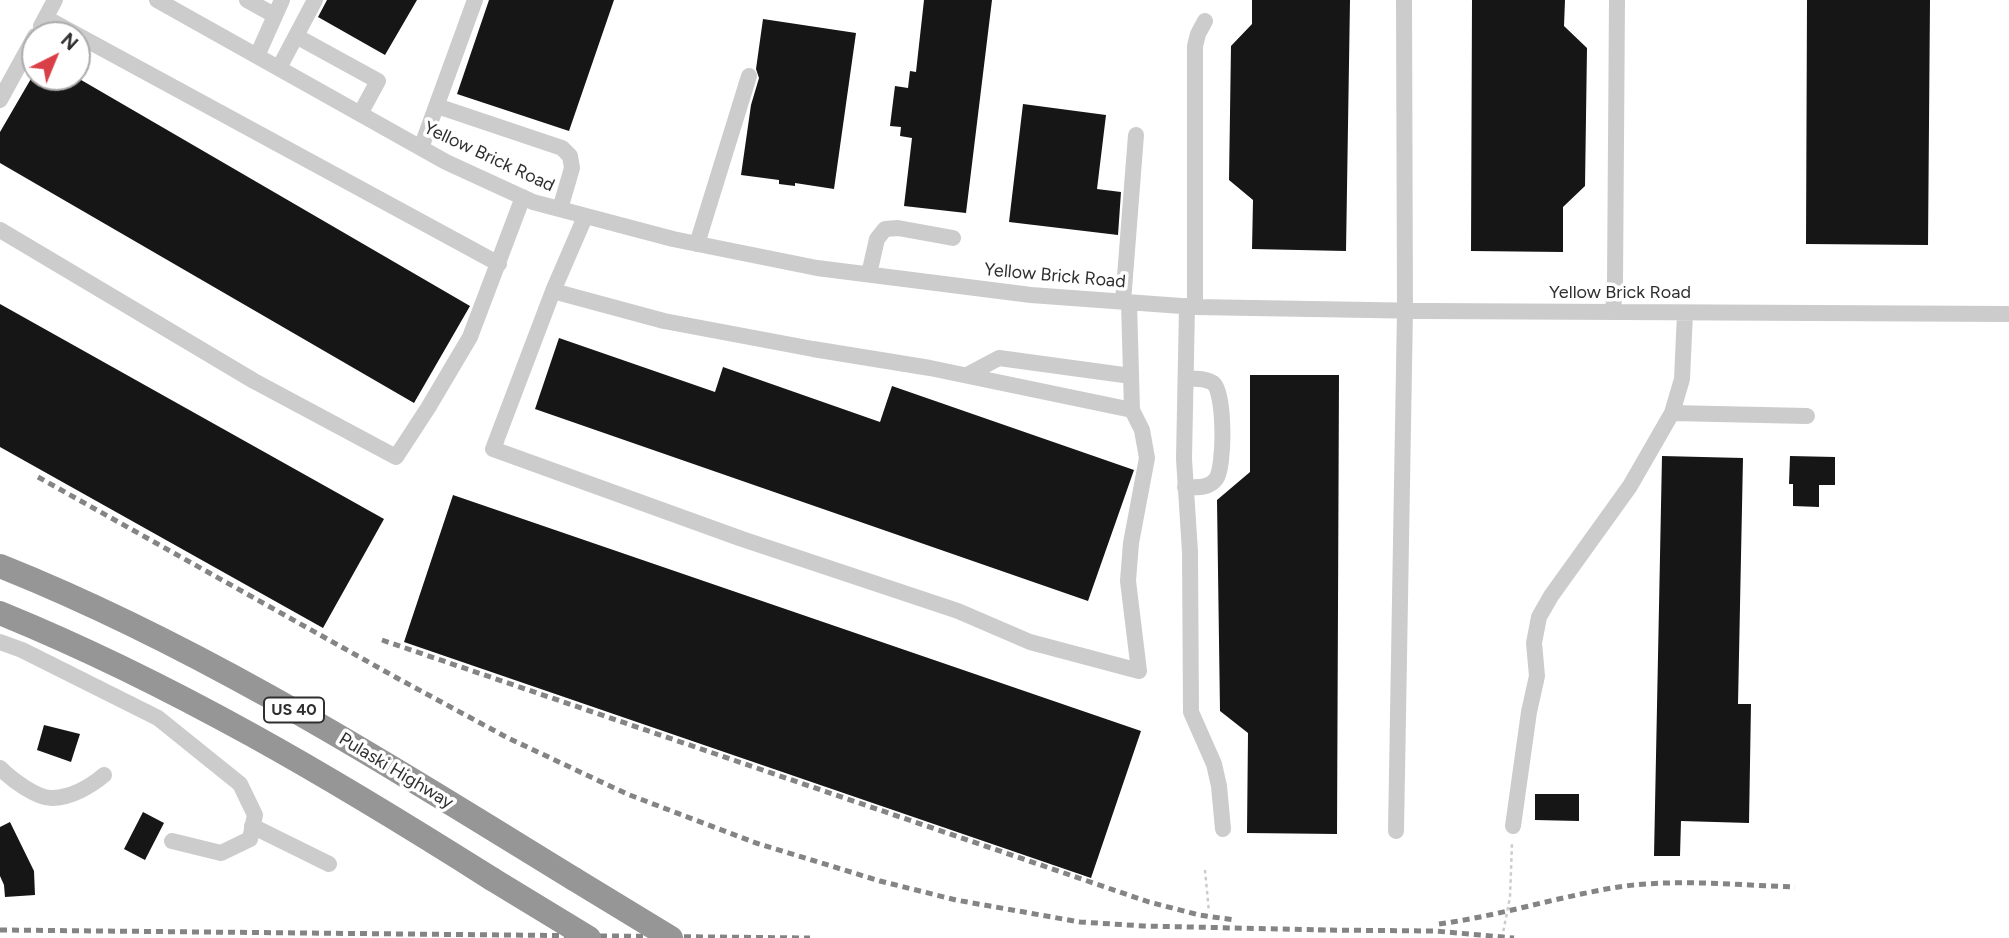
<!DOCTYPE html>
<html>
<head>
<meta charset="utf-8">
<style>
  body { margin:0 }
  #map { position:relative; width:2009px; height:938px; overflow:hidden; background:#fff; font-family:Figtree,sans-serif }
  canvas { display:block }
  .north { position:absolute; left:21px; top:21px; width:70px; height:70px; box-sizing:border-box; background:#fff; border:2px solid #acacac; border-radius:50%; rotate:43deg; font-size:19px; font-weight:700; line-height:28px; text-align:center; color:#2f2f2f }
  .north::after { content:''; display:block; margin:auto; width:24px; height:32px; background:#d83f46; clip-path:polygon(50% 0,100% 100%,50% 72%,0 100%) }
</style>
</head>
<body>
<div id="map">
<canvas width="2009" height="938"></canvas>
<div class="north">N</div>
</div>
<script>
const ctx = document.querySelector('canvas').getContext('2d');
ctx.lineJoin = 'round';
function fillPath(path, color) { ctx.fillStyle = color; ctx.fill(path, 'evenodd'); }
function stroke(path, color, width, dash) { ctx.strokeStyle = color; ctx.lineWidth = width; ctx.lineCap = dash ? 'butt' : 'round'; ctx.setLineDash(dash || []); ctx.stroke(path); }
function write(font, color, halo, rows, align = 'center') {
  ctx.font = font + ' Figtree,sans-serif'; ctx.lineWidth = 7; ctx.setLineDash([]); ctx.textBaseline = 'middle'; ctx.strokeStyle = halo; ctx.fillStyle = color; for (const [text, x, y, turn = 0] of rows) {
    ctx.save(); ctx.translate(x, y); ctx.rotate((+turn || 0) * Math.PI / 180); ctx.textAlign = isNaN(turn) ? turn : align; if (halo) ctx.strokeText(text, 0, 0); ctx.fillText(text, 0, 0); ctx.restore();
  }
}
const building = new Path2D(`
  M327,0H417L385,55L318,17Z
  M489,0H614L569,131L457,94Z
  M924,0H992L966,213L904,206L912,138L900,136L901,127L890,126L895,86L908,88L910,71L916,72Z
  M1252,0H1350L1346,251L1252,249L1253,200L1229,180L1231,46L1252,24Z
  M1472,0H1565L1564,26L1587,48L1585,186L1563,207V252L1471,251Z
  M1807,0H1930L1928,245L1806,244Z
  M763,19L856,33L834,189L795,183V186L779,184V180L741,175L751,105L759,78L756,69Z
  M32,77H76L470,306L414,403L0,163V132Z
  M1023,104L1106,115L1097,189L1121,192L1118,235L1009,222Z
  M0,304L384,519L323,628L0,447Z
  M559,338L715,392L723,367L880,422L892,386L1134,470L1088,601L535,409Z
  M1250,375H1339L1337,834L1247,833L1248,733L1220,711L1217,500L1250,472Z
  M1662,456L1743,458L1738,704H1751L1749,823L1681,821L1680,856H1654Z
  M1790,456L1835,457V485H1819V507L1793,506V484H1789Z
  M453,495L1141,731L1091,878L404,642Z
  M44,725L80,734L71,762L37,750Z
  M1535,794H1579V821L1535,820Z
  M143,812L164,823L145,860L124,849Z
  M10,822L34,871L35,895L5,897L4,885L0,876V827Z`);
const path = new Path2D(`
  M1205,870L1209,912
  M1502,938L1510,897L1512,843`);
const minor = new Path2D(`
  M157,0L446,162L533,202L673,239L817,268L1031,295L1195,307L1426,311L2009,314
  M247,0L274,15
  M46,18L499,264
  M41,26L55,0
  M296,36L378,81L360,114
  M257,56L282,0
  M279,68L315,0
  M0,100L35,36
  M437,106L562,148L570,156L572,168L560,209
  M421,148L475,0
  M585,217L553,291L493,449L742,539L958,611L1030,642L1139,671L1128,581L1131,543L1147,458L1142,430L1132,410L1129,302
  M0,230L254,381L396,457L428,408L470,337L523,197
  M697,244L749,76
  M869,274L877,239L885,229L898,228L953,238
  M553,291L664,321L813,349L930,368L1132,410
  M1123,302L1136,135
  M1187,306L1184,459L1190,552L1191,712L1214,764L1219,786L1223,829
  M1195,307V46L1198,34L1205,21
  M1613,312L1615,283L1617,0
  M967,375L999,358L1131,376
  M1672,413L1807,416
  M1185,487C1196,487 1209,489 1216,479C1225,467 1225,392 1213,383C1206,378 1194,379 1186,378
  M0,642L22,650L158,718L240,784L255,815L250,839L221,853L172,841
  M0,768C11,779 37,799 53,798C72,797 91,786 104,775
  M252,826L329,864
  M1513,826L1529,712L1537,676L1534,643L1539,617L1551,596L1630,486L1672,413L1682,379L1685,313
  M1396,831L1405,310L1404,0`);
const highway = new Path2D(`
  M0,566C203,647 388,765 574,879
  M0,613C174,684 334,779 492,879`);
const rail = new Path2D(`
  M38,477L397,678L508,738L627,794L756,843L880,881L956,900L1080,922L1144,926L1326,930
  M382,640L1149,902L1199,915L1235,920
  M1439,924C1498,916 1554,898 1612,888C1671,878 1735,885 1795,887
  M0,930L810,938
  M1318,930L1435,931L1514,938`);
const highwayBridge = new Path2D(`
  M492,879L589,938
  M574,879L671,938`);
const shields = [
  [294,710,60]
];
const shieldNames = [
  ["US 40",294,710]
];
const streetNames = [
  ["Yellow Brick Road",489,157,25],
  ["Yellow Brick Road",1055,276,5],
  ["Yellow Brick Road",1620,293],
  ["Pulaski Highway",396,771,31]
];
fillPath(building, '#161616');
stroke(path, '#ccc', 2.5, [3.5, 3.5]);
stroke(minor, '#ccc', 16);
stroke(highway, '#969696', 24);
stroke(rail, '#848484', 5, [7, 5]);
stroke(highwayBridge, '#969696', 24);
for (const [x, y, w] of shields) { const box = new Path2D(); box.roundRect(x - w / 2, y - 12.5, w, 25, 5); ctx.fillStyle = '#fff'; ctx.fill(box); stroke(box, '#2f2f2f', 2); }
write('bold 16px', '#2f2f2f', null, shieldNames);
write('18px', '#2f2f2f', '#fff', streetNames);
</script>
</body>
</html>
